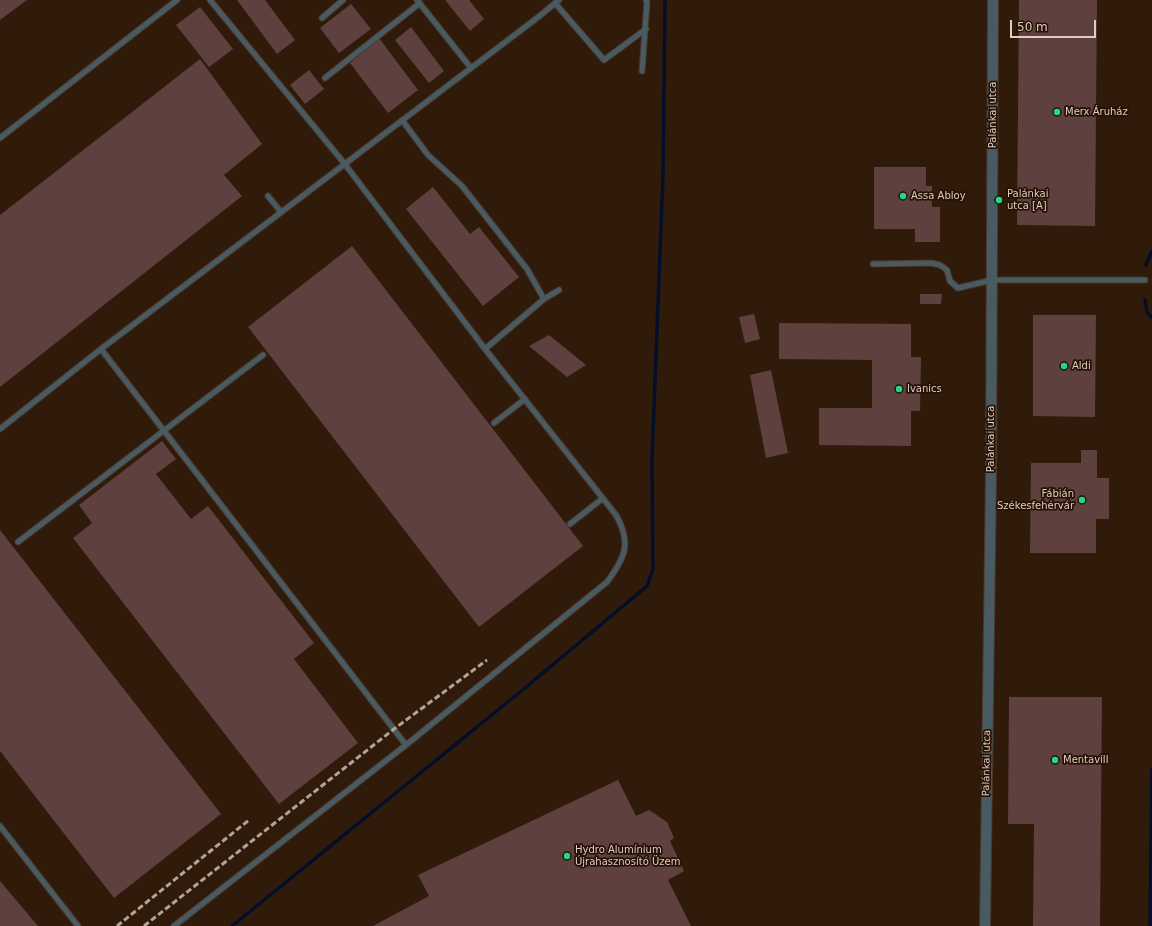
<!DOCTYPE html>
<html>
<head>
<meta charset="utf-8">
<style>
  body { margin:0 }
  #map { position:relative; width:1152px; height:926px; overflow:hidden; background:#301b0b; font-family:"DejaVu Sans",sans-serif }
  canvas { display:block }
  .scale { position:absolute; left:1010px; top:20px; width:86px; height:18px; box-sizing:border-box; border:2px solid #ddcec5; border-top:0; padding-left:5px; font-size:12px; line-height:14px; white-space:nowrap; color:#ddcec5; -webkit-text-stroke:3px #261103; paint-order:stroke }
</style>
</head>
<body>
<div id="map">
<canvas width="1152" height="926"></canvas>
<div class="scale">50 m</div>
</div>
<script>
const ctx = document.querySelector('canvas').getContext('2d');
ctx.lineJoin = 'round';
function stroke(path, color, width, dash) { ctx.strokeStyle = color; ctx.lineWidth = width; ctx.lineCap = dash ? 'butt' : 'round'; ctx.setLineDash(dash || []); ctx.stroke(path); }
function fillPath(path, color) { ctx.fillStyle = color; ctx.fill(path, 'evenodd'); }
function write(font, color, halo, rows, align = 'center') {
  ctx.font = font + ' "DejaVu Sans",sans-serif'; ctx.lineWidth = 3.5; ctx.setLineDash([]); ctx.textBaseline = 'middle'; ctx.strokeStyle = halo; ctx.fillStyle = color; for (const [text, x, y, turn = 0] of rows) {
    ctx.save(); ctx.translate(x, y); ctx.rotate((+turn || 0) * Math.PI / 180); ctx.textAlign = isNaN(turn) ? turn : align; if (halo) ctx.strokeText(text, 0, 0); ctx.fillText(text, 0, 0); ctx.restore();
  }
}
const stream = new Path2D(`
  M1146,265L1152,251
  M1145,300L1147,312L1152,318
  M232,926L525,688L647,586L653,569L652,459L663,175L665,0
  M1150,926L1152,769`);
const building = new Path2D(`
  M0,0H27L0,20Z
  M237,0H265L295,40L277,54Z
  M445,0H469L484,19L470,31Z
  M1019,0H1097L1095,226L1017,225Z
  M351,4L371,29L339,53L320,28Z
  M200,7L233,49L209,67L176,25Z
  M411,27L444,71L429,83L395,40Z
  M379,38L418,90L388,113L350,63Z
  M200,59L262,144L224,175L242,196L0,387V215Z
  M309,70L324,89L305,104L290,85Z
  M874,167H926V186H932V207H940V242H915V229H874Z
  M433,187L470,234L479,227L519,277L483,306L406,209Z
  M352,246L583,546L479,627L248,327Z
  M920,294H942L941,304H920Z
  M754,314L760,339L745,343L739,317Z
  M1033,315H1096L1095,417L1033,416Z
  M779,323L911,324V357H921L920,411H911V446L819,445V408H872V360L779,359Z
  M549,335L586,365L567,377L529,346Z
  M771,370L788,453L766,458L750,375Z
  M162,441L176,459L156,474L191,519L208,506L314,643L294,659L358,743L279,804L73,538L92,523L79,505Z
  M1081,450H1097V478H1109V519H1096V553H1030L1031,463H1081Z
  M0,530L221,814L114,898L0,751Z
  M1009,697H1102L1100,926H1033L1034,824H1008Z
  M618,780L636,816L649,810L667,822L674,838L670,841L684,871L668,880L691,926H373L429,896L418,875Z
  M0,881L38,926H0Z`);
const service = new Path2D(`
  M417,0L471,68
  M555,3L604,60L646,29
  M322,18L343,0
  M642,71L647,2L646,0
  M325,78L420,3
  M402,120L428,155L462,186L527,269L544,299
  M0,138L177,0
  M268,196L281,212
  M873,264L931,263L940,265L947,270L950,281L958,288L992,280H1145
  M101,349L406,745
  M485,349L544,299L559,290
  M494,423L525,399
  M0,429L101,349L537,18L559,0
  M570,524L603,498
  M18,542L263,355
  M0,826L78,926
  M174,926L406,745L607,582C625,558 632,543 616,515L485,349L344,163L210,0`);
const minor = new Path2D(`
  M985,926L991,474L993,0`);
const rail = new Path2D(`
  M117,926L249,820
  M144,926L394,729L487,660`);
const markers = [
  [1057,112,4,"#22d887"],
  [903,196,4,"#22d887"],
  [999,200,4,"#22d887"],
  [1064,366,4,"#22d887"],
  [899,389,4,"#22d887"],
  [1082,500,4,"#22d887"],
  [1055,760,4,"#22d887"],
  [567,856,4,"#22d887"]
];
const poiNames = [
  ["Merx Áruház",1065,112],
  ["Palánkai",1007,194],
  ["utca [A]",1007,206],
  ["Assa Abloy",911,196],
  ["Aldi",1072,366],
  ["Ivanics",907,389],
  ["Fábián",1074,494,"right"],
  ["Székesfehérvár",1074,506,"right"],
  ["Mentavill",1063,760],
  ["Hydro Alumínium",575,850],
  ["Újrahasznosító Üzem",575,862]
];
const streetNames = [
  ["Palánkai utca",993,115,-90],
  ["Palánkai utca",991,439,-90],
  ["Palánkai utca",987,763,-89]
];
stroke(stream, '#030f28', 3.5);
fillPath(building, '#5e403e');
stroke(service, '#4c3829', 7);
stroke(minor, '#4c3829', 12);
stroke(service, '#485a62', 5);
stroke(minor, '#485a62', 10);
stroke(rail, '#b3a398', 3, [6, 3]);
for (const [x, y, r, color] of markers) { const dot = new Path2D(); dot.arc(x, y, r, 0, 2 * Math.PI); ctx.fillStyle = color; ctx.fill(dot); stroke(dot, '#261103', 1.5); }
write('10px', '#ddcec5', '#261103', poiNames, 'left');
write('10px', '#ddcec5', '#261103', streetNames);
</script>
</body>
</html>
